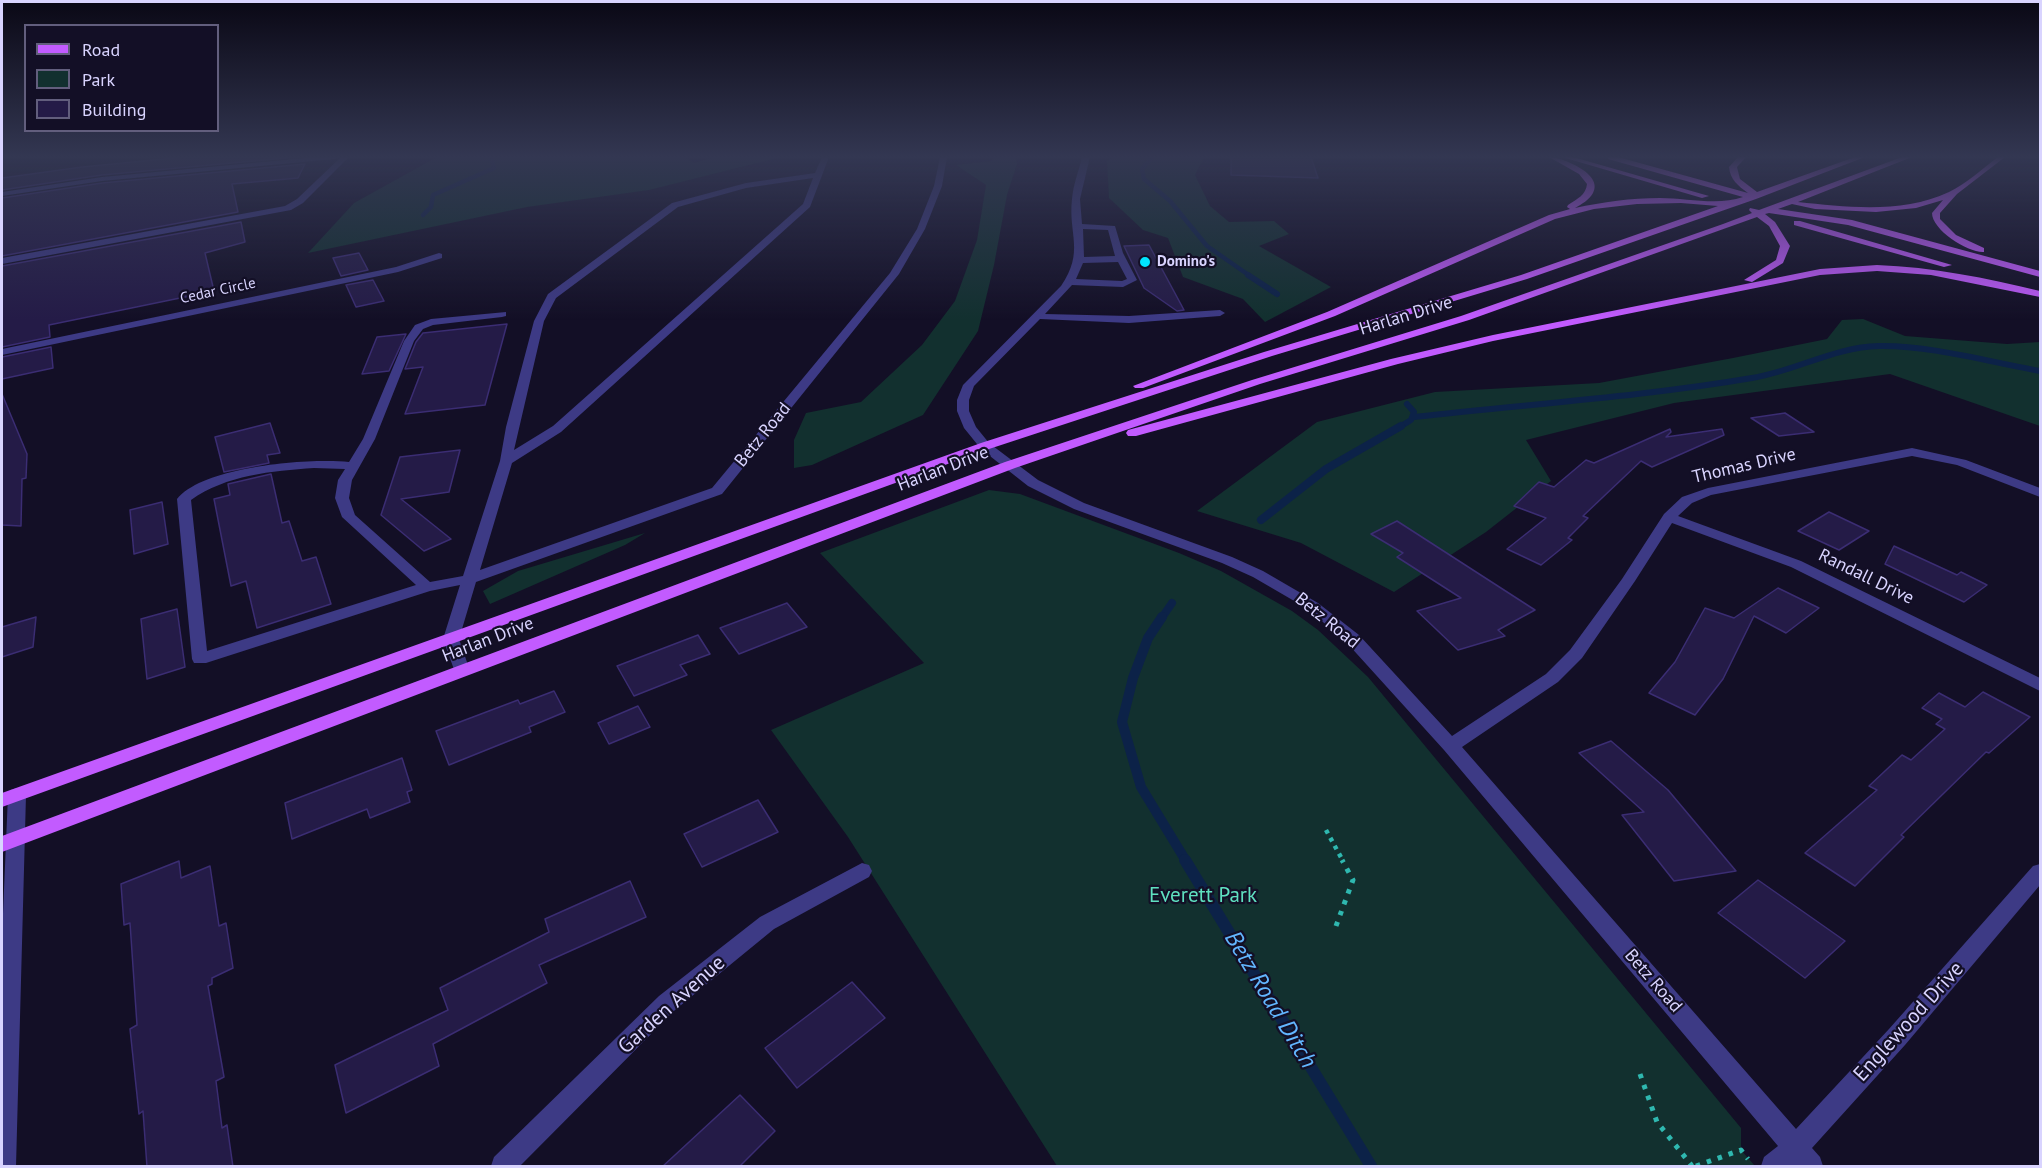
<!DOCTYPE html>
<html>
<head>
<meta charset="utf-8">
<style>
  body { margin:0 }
  #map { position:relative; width:2042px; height:1168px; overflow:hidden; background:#130f26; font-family:"PT Sans",sans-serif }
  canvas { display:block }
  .frame { position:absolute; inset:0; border:3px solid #d9d4ff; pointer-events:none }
  .legend { position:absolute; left:24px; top:24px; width:195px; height:108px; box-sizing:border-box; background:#130f26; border:2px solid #625e7d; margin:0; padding:8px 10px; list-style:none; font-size:18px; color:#d9d4ff }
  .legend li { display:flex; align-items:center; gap:12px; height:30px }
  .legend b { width:30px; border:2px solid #625e7d }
</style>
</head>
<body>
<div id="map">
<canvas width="2042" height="1168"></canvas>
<div class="frame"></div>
<ul class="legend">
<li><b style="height:8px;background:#c25bff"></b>Road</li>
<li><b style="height:16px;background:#12302f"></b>Park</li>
<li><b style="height:16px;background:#241b47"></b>Building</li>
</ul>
</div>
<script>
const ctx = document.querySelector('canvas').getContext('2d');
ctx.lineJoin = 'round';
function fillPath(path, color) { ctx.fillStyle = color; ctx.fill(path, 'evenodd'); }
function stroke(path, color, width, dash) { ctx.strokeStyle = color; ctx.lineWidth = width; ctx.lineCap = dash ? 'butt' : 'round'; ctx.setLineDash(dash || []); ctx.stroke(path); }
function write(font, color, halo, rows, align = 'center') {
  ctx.font = font + ' "PT Sans",sans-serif'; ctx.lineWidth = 4.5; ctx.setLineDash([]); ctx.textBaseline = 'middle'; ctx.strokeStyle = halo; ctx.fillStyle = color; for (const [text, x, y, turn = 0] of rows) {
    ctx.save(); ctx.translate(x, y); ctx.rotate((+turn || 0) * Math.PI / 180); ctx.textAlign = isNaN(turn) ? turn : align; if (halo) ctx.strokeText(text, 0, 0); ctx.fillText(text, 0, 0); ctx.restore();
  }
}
const green = new Path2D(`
  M437,157H685L694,163L714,157H781L649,190L527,207L308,253L354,203Z
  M993,157H1016L1017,164L1007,195L994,265L978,331L923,415L812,465L794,468V440L806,413L861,402L922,345L955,301L977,240L986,185L956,165L992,161Z
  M1112,157H1204L1195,175L1210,206L1229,222L1274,221L1289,234L1259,246L1331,287L1265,322L1243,299L1183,277L1168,238L1143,230L1109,198L1107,161Z
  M1863,319L1905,336L2007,344L2040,342V426L1890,374L1674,403L1526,440L1551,481L1486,532L1394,592L1301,543L1197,511L1317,422L1435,392L1599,383L1733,358L1827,339L1842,320Z
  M989,490L1020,494L1179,553L1221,571L1292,611L1318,630L1368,677L1741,1128V1150L1755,1166H1057L848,837L771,730L924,663L820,553Z
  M645,533L625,545L490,604L483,591L518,571Z`);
const streamFar4 = new Path2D(`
  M1152,157L1142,169L1144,179L1170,201L1207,246L1250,276
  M423,215L431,207L433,195L494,168L491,157`);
const streamFar3 = new Path2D(`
  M1248,275L1277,294
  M1414,417C1527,404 1640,397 1752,378C1796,371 1834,347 1879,346C1929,345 1990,362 2040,371
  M1398,428L1411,420L1414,412L1407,404`);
const streamFar2 = new Path2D(`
  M1261,520L1326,469L1401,426
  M1161,619L1172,603`);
const streamFar1 = new Path2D(`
  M1162,617L1148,638L1133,678L1122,722L1141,787L1186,861`);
const stream = new Path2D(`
  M1185,860L1371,1166`);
const building = new Path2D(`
  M184,157H297L102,175L2,190V178L82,167Z
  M1231,157H1311L1318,178L1231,175Z
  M305,164L298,178L232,184L238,212L2,256V198L102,183Z
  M241,222L245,242L205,253L214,291L49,325L50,337L2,347V266Z
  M1149,245L1184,310L1177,311L1144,288L1124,246Z
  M359,253L368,270L341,276L333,258Z
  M373,280L384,301L356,307L346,285Z
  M507,324L485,405L405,414L423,367L405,369L416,342L423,333Z
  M406,334L389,371L362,374L377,337Z
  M51,347L53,368L2,379V357Z
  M2,394L27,454L26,478L22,479L21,526L2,525Z
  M1785,413L1814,432L1779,436L1751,418Z
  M270,423L280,453L267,455L269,463L224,472L215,437Z
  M1670,429L1671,432L1666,437L1722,429L1724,435L1652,467L1641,461L1583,516L1588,518L1568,538L1572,540L1541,565L1507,549L1546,518L1514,506L1539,482L1554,487L1586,460L1594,463Z
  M460,450L449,492L401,499L451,539L424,551L381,515L400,457Z
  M271,474L282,523L289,521L302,561L316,557L331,604L257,628L246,581L231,586L214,499L230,495L228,484Z
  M162,502L168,544L134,554L130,510Z
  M1829,512L1869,531L1839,550L1798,531Z
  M1397,521L1535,610L1498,630L1505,636L1458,650L1417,611L1461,598L1397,557L1403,553L1371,534Z
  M1894,546L1957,575L1961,572L1987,585L1964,602L1885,564Z
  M1778,588L1819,608L1786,633L1754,616L1723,679L1695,715L1649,693L1675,662L1705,608L1734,618Z
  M787,603L807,627L739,654L720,628Z
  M177,609L185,667L147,679L141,619Z
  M36,617L33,647L2,657V627Z
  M698,635L710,654L680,665L687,675L634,696L617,666Z
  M554,691L565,712L529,727L531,732L449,765L436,731L518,700L520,704Z
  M1983,692L2030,717L1989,753L1986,752L1901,835L1904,837L1855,886L1805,853L1877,790L1869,786L1902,755L1911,760L1945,729L1936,724L1942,719L1922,708L1939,693L1965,707Z
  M638,706L650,727L609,744L598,723Z
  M1611,741L1668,790L1736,871L1674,881L1622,815L1644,812L1579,753Z
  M402,758L412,790L407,792L410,802L370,818L367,809L292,839L285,803Z
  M758,800L778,832L702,867L684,834Z
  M179,861L181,878L210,866L219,926L226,923L233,968L212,978V984L208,986L224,1077L216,1081L222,1128L227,1125L233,1167H147L143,1111L139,1114L130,1029L137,1025L130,923L124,925L121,884Z
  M1758,880L1845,941L1805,978L1718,913Z
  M630,881L646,917L539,965L547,983L433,1044L439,1066L346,1113L335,1065L448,1010L440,988L549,932L545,919Z
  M852,982L885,1018L797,1088L765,1048Z
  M740,1095L775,1131L739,1167H662Z`);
const pathFar1 = new Path2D(`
  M1326,830L1343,861`);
const path = new Path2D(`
  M1336,926L1353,880L1342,860
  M1640,1074L1657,1122L1692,1166
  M1696,1166L1741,1150L1748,1159`);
const minor = new Path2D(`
  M316,157H339L335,159L102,181L2,196V192L102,177Z
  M341,157H349L303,203L291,210L2,264V258L285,206L297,199Z
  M822,157H829L810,207L561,432L512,463L480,570L712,488L890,273L917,229L934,186L940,157H947L942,186L925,229L899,274L722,494L476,582L459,639L470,671L468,675H456L443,639L460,585L430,591L206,663H194L192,659L177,499C204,466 309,458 349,462L363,439L404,341L415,325L431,319L506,312V316L502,317L433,325L423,329L414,341L375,439L352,480L349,498L355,515L430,582L463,576L500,461L506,427L534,321L548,294L672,203L746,183L815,173ZM813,178L803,204L553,426L514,450L544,321L556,298L678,207L746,188ZM314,468L345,469L338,480L335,498L342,517L416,585L207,651L191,500C226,475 272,471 314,468Z
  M1082,157H1090L1080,199L1082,224L1115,226L1123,253L1137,280L1123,287L1072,285L1045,314L1129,316L1220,310L1225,313L1220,316L1129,323L1040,319L974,386L969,400V411L976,427L989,443L1038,480L1084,503L1232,557L1263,571L1318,603L1359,635L1452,736L1546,674L1570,650L1622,579L1664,514L1682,497L1708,488L1912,448L1966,460L2040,488V497L1957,465L1912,456L1711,495L1692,503L1678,516L1801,561L2040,678V691L1791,567L1672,523L1635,581L1582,658L1558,682L1462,747L1796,1129L1889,1029L2033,866L2040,864V885L1905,1045L1812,1148L1820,1157L1823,1166H1761L1764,1157L1778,1146L1444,750L1347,643L1308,609L1253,577L1222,563L1074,509L1028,486L981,449L964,428L957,411V400L963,385L1061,286C1085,251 1068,235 1072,199C1073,185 1079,170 1082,157ZM1083,229L1108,230L1115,256L1084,257ZM1118,262L1127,279L1122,281L1076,279L1083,263Z
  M439,253L442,254V258L398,272L2,355V349L396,267Z
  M17,788L24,790L26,795L16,1166H2V937L8,795L10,790Z
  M862,863L869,865L872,871L869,877L774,929L675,1010L520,1166H491L494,1157L659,996L760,917Z`);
const major = new Path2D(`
  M1549,157C1562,157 1604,174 1593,193C1589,200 1582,204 1575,208C1603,202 1631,198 1660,198C1687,198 1718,206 1743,197L1608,159V157H1618L1748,193C1738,186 1730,179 1729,167L1738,157H1746L1737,167L1740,179L1757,192L1855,157H1865L1756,199L1527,279L1272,356L989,449L2,807V793L981,443L1264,352L1521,275L1718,206L1681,203L1637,204L1594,209L1555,219L1335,316L1143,388H1135L1133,386L1327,312L1549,215L1570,209L1567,207L1568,205C1577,199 1586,195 1587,184L1579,174Z
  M1562,157H1573L1709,196L1702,198Z
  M1902,157H1912L1798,202C1847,207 1902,214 1949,192C1967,183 1982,169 1998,157H2005L1957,194L1940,213V219L1956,235L1984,248V252C1968,253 1932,230 1932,213L1943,200L1916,208L1876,212L1815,209L1792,204L1778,209L1852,220L2040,271V277L1848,225L1769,213L1765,214L1775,222L1790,246L1783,263L1752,282L1744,280L1776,260L1780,246L1769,226L1757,217L1469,320L1260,384L1015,468L2,852V836L1005,462L1252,380L1461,316L1723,224L1752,213L1749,210L1750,208L1759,210Z
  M1794,221H1800L1952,265L1944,267L1794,225Z
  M1877,265C1933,267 1986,278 2040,291V297L1931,275L1877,271L1820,275L1493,341L1398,364L1136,436H1128L1126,433L1128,430L1391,359L1493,335L1820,269Z`);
const markers = [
  [1145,262,6,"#00e5ff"]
];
const farPoinames = [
  ["Domino's",1157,262]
];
const farStreetnames = [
  ["Cedar Circle",218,291,-12]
];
const streetNames = [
  ["Harlan Drive",1406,316,-17],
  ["Betz Road",763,435,-51],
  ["Thomas Drive",1744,466,-13],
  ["Harlan Drive",943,469,-21],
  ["Randall Drive",1866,577,26],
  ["Betz Road",1327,621,39],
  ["Harlan Drive",488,640,-21],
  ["Betz Road",1653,981,49]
];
const nearParknames = [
  ["Everett Park",1203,896]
];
const nearStreetnames = [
  ["Garden Avenue",672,1005,-42],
  ["Englewood Drive",1909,1022,-48]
];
const nearWaternames = [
  ["Betz Road Ditch",1270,1000,59]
];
fillPath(green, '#12302f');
stroke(streamFar4, '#0c2248', 4.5);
stroke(streamFar3, '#0c2248', 6);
stroke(streamFar2, '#0c2248', 8);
stroke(streamFar1, '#0c2248', 10);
stroke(stream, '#0c2248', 12);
fillPath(building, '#241b47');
stroke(building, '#3b2d73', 1.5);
stroke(pathFar1, '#2fb8b0', 4.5, [4, 5]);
stroke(path, '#2fb8b0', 5, [4.5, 7]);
fillPath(minor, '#3d3a85');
fillPath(major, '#c25bff');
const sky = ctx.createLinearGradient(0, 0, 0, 320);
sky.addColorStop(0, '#0a0815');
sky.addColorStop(0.49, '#333752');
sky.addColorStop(1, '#33375200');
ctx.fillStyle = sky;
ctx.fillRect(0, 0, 2042, 320);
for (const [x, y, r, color] of markers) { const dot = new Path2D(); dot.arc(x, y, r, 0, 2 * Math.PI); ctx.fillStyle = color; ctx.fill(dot); stroke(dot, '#130f26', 2); }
write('bold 15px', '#d9d4ff', '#130f26', farPoinames, 'left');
write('15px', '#d9d4ff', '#130f26', farStreetnames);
write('18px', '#d9d4ff', '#130f26', streetNames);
write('21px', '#5fe0c0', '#130f26', nearParknames);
write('21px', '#d9d4ff', '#130f26', nearStreetnames);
write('italic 24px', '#62b6ff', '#130f26', nearWaternames);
</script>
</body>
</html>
